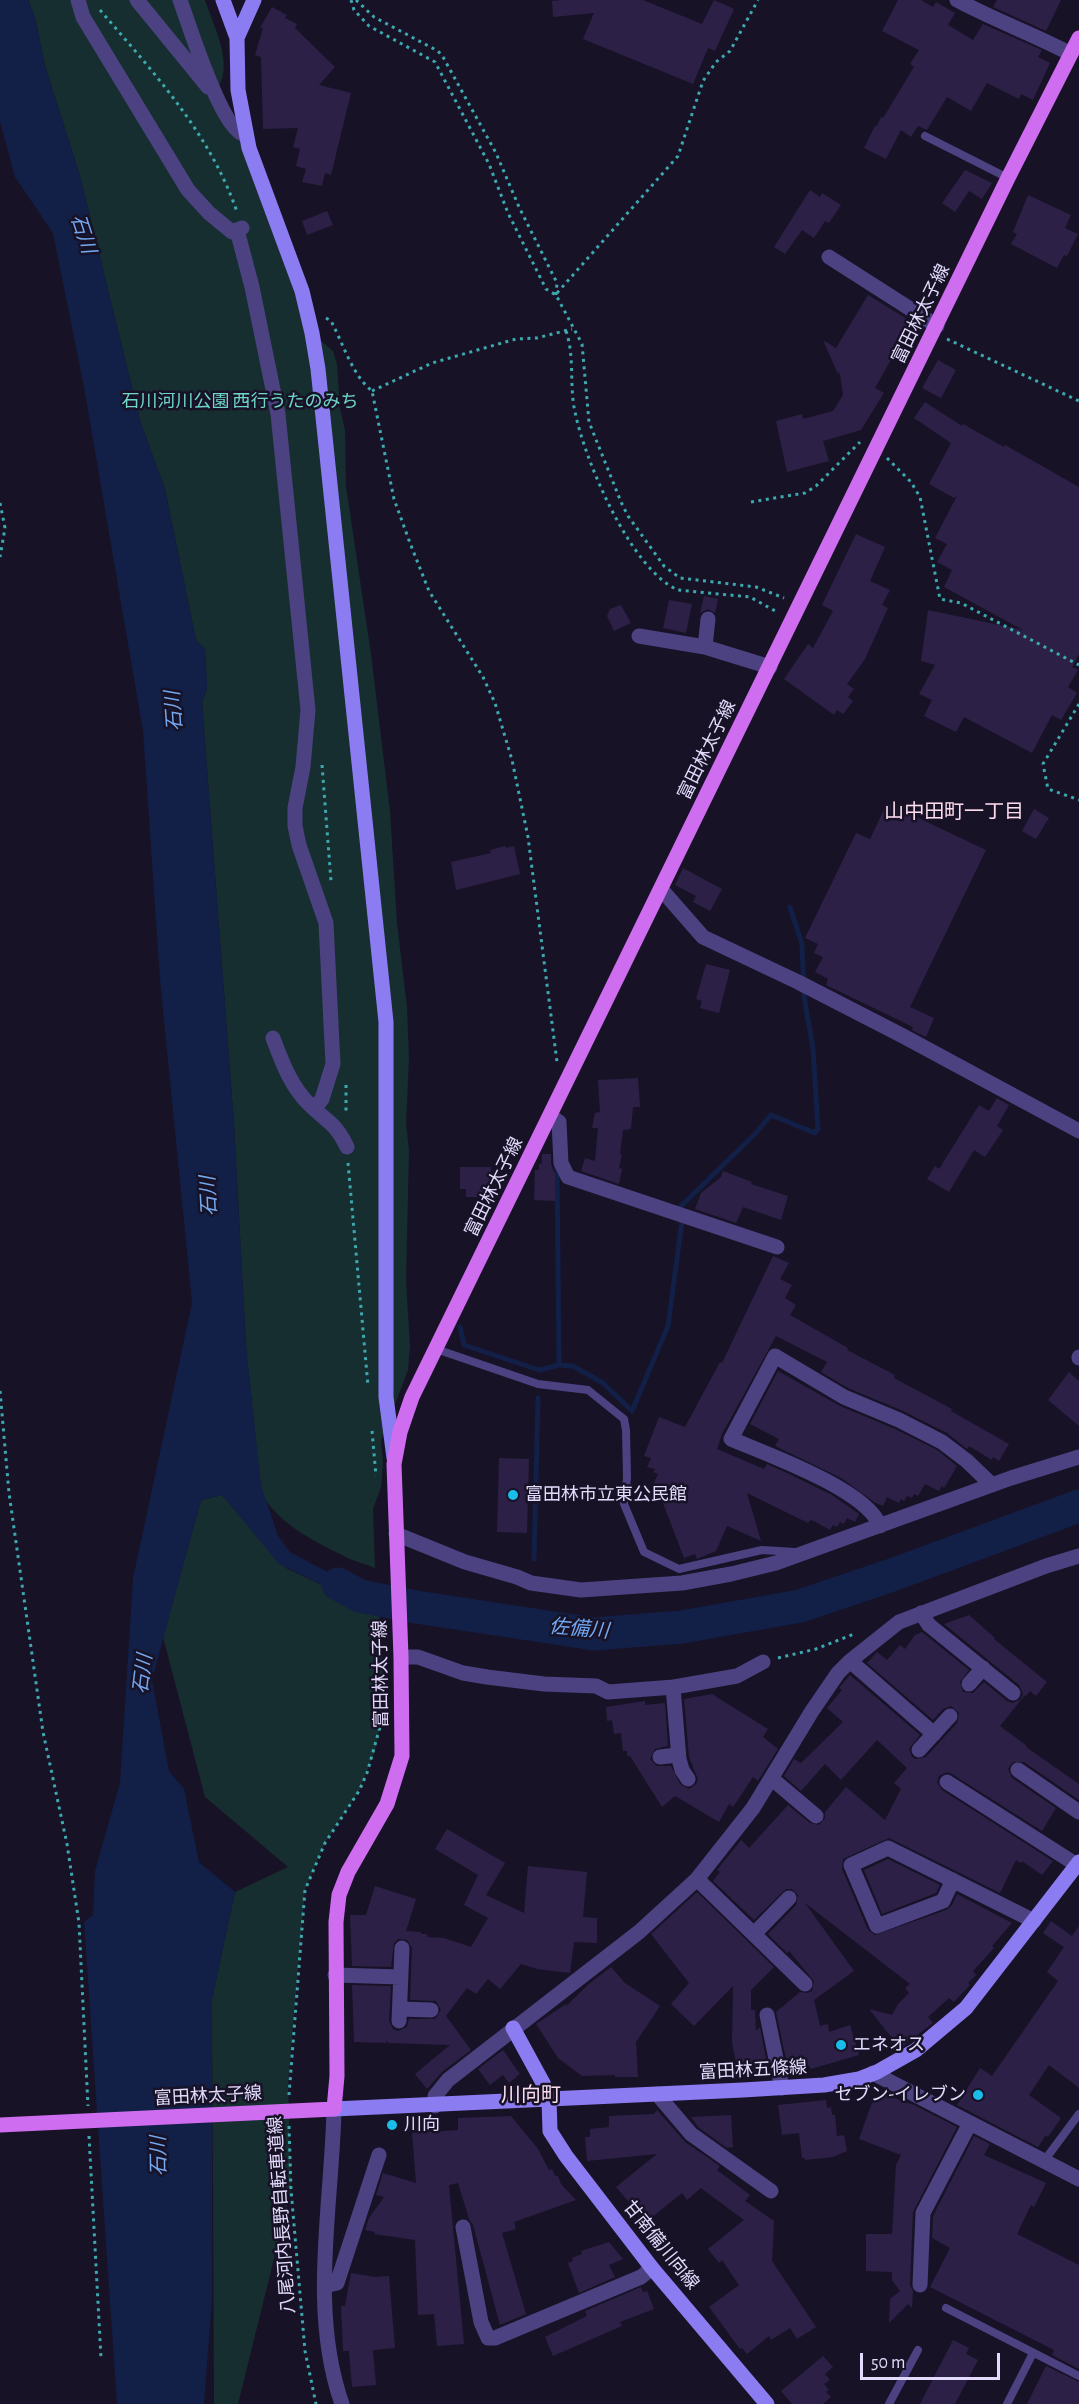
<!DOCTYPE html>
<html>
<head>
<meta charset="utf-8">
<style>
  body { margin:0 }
  #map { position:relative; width:1079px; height:2404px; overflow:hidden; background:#181227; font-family:"Alegreya Sans",sans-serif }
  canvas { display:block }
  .scale { position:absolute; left:860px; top:2353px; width:140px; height:27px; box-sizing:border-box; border:3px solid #e3dbfc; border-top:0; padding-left:8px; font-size:18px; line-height:21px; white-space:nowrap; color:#e3dbfc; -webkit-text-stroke:4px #181227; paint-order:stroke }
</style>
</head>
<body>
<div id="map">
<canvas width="1079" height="2404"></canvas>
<div class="scale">50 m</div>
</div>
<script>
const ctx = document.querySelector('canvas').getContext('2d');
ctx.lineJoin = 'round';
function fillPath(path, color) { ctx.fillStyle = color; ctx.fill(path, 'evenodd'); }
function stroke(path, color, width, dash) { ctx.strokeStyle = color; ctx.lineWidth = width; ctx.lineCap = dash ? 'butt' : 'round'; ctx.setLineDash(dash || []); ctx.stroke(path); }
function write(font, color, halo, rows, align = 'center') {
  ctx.font = font + ' "Alegreya Sans","Noto Sans JP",sans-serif'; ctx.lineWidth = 5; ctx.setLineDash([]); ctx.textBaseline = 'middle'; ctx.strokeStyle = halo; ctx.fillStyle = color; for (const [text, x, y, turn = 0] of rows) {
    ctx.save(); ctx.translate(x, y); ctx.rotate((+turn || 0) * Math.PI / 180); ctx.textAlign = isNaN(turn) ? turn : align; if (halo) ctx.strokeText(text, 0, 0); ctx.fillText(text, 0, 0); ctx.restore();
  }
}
const green = new Path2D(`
  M28,0H205C213,25 233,61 219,86L312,333L333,351L337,364L340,409L345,430L346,486L371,654L390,811L397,923L407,1007L409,1059L406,1124L409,1150L406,1281L410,1345L408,1370L381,1441L383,1462L381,1487L373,1509L375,1568C366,1564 356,1562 348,1558C316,1542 280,1526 261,1493L246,1346L234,1125L202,702L207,688L205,649L196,640L165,489L141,424L80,176L45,66L35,17Z
  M222,1495L286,1568L360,1603H379L385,1701L375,1751L359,1791L325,1843L305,1890L288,2084L291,2190L238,2404H214L212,1999L235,1892L288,1867L205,1797L163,1637L201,1500Z`);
const water = new Path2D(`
  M0,0H28L35,17L45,66L80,176L141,424L165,489L196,640L205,649L207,688L202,702L234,1125L246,1346L261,1485L278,1536L290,1552L361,1590L378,1594L379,1603H360L279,1564L222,1495L201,1500L152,1680L169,1771L184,1789L199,1862L235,1892L212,1999V2300L204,2404H117L84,1922L93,1915L95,1871L120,1783L133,1578L192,1303L160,979L143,731L84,387L53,233L15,177L0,122Z`);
const stream = new Path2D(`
  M557,1166L559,1365
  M460,1327L464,1345L539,1370L559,1365L573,1366L603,1383L632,1411L668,1326L682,1221L681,1206L755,1134L771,1115L815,1133L818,1129L813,1049L804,996L802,944L790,907
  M534,1559L538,1398`);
const river = new Path2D(`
  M338,1584L360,1596L416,1607L594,1634L682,1627L800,1606L892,1575L1079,1506`);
const building = new Path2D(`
  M562,0H643L702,24L714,0L734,9L715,51L708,48L693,84L583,39L594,13L553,17L552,1Z
  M898,0H921L933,7L936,2L955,13L948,25L973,40L983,24L1042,50L1038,57L1050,63L1033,100L1021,94L1019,99L987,83L971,111L947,97L927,130L918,126L911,137L901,130L886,159L864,148L875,126H877L881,117L883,118L914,67L910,64L919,50L882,31Z
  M997,0H1061L1046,31L993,7Z
  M272,7L287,15L285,18L297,24L295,28L335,67L319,85L351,93L331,175L325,173L322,186L302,182L306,169L296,166L300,149L293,147L298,128L263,129L261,57L255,55L263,28H260Z
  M965,170L992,183L982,199L969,191L955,212L942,203Z
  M810,190L820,197L822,193L841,205L829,223L825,221L814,238L802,230L785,254L774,247Z
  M1028,195L1071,215L1065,228L1078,234L1067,256L1064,255L1057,268L1011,244L1017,234L1013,232Z
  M327,211L333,225L307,235L302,221Z
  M868,295L912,322L875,388L884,393L861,430L823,441L829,461L787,472L776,421L802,414L803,419L833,411L843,395L840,374L837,372L823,340L836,348Z
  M938,360L956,370L941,398L922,388Z
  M925,402L962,426L963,424L1004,447L1005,445L1079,487V654L1072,667L1078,670L1068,687L1077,693L1061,720L1052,715L1032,753L964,717L956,732L924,716L932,700L919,694L935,665L921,661L928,610L1023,630L944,587L952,570L937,562L947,544L935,538L957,496L954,498L929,484L951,443L914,418Z
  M856,534L885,547L870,581L890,590L882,605L888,608L865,659L847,684L854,689L848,697L853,701L843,714L837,710L834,715L784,679L808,644L813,648L833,611L822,605Z
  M704,596L718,599L715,613L708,609L700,613Z
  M669,600L692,604L686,633L663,628Z
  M621,605L631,623L614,631L607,616L610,609Z
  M887,803L986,850L910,1007L934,1018L926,1037L912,1030L913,1027L826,985L828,979L815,972L823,957L814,953L818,944L805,938L856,833L870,839Z
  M1034,809L1049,818L1036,839L1022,831Z
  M505,846L506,848L514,846L520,874L456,890L451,862L491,853L490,850Z
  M683,868L722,889L710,911L693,902L696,896L675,885Z
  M706,964L730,970L719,1013L700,1008L702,1001L696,999Z
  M638,1078L640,1107H633L631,1129L623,1130L620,1154H622L619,1168L622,1169L619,1184L581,1171L585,1158L595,1161L598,1128H592L595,1113L600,1112L598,1080Z
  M997,1098L1009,1105L997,1126L1003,1130L985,1157L974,1150L949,1192L927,1179L935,1166L939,1169L979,1105L989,1111Z
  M542,1154H551V1164L555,1174V1201L534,1200L535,1170H539V1164H542Z
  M460,1167H491V1184H486V1197H466V1189H460Z
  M723,1171L752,1182L751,1184L788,1196L781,1220L743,1207L736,1223L695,1209L701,1193L721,1177Z
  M773,1256L789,1263L780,1279L792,1285L785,1298L796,1305L790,1315L848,1348L847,1350L895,1375L894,1378L952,1409L951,1411L1009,1444L999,1461L993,1457L992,1460L969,1446L967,1449L947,1433L903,1411L848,1388L821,1372L827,1362L776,1336L722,1434L717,1449L764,1469L767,1464L787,1473L832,1495L859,1514L855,1522L847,1518L844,1524L840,1522L837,1527L833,1525L830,1530L814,1521L810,1520L808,1523L747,1493L761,1541L727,1526L716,1551L697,1559L695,1554L684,1558L663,1503L670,1500L651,1489L658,1474L653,1472L655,1469L647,1467L651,1458L644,1456L659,1417L685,1427L720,1362L722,1363Z
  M778,1371L840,1406L895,1429L937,1450L957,1466L944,1488L942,1486L939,1491L925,1484L918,1496L914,1494L912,1498L907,1496L904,1501L901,1499L899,1503L887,1497L883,1506L874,1502L841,1478L775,1446L779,1439L750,1424Z
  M1069,1372L1079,1381V1426L1048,1400Z
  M499,1458L529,1459L527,1533L497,1532Z
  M969,1615L995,1638L994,1639L1047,1682L1036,1696L1030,1691L1026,1696L1025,1695L1000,1726L1027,1746L1026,1747L1079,1784V1800L1024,1762H1013L1008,1769L1012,1778L1056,1808L1042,1831L952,1774L947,1772L939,1776L937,1782L942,1790L1053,1861L1042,1875L1022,1861L1021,1863L1016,1860L1000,1893L889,1838L843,1859L842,1869L868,1930L875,1935L946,1910L952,1905L957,1894L1012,1923L992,1946L994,1948L973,1971L976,1975L968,1983L970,1985L954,2002L949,1998L928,2017L933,2023L900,2048L869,2009L892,2015L898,2004L909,1993L905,1988L910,1984L805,1903L854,1971L814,2000L820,2026L828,2024L829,2032L850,2025L859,2055L811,2069L802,2056L786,2059L776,2012L800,1992L807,1993L812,1991L814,1981L789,1951L787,1953L768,1934L796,1905L798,1895L792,1889H786L754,1920L713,1881L720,1872L717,1870L741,1840L749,1848L788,1805L810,1823L819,1825L825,1818V1812L846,1787L885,1820L901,1789L894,1783L907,1768L877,1740L841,1780L825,1764L801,1791L784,1776L794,1759L801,1763L843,1722L827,1708L842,1690L839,1688L850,1675L920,1735L909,1749L912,1757L916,1759L926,1757L957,1723L959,1713L951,1706L943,1709L933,1720L867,1663L877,1652L887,1660L900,1645L905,1649L915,1635L922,1632L969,1670L960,1682L963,1692L973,1693L984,1682L1007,1701L1012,1703L1020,1700L1023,1694L1019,1685L944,1624Z
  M712,1694L768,1729L763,1737L778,1749L758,1781L753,1777L733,1807L729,1804L719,1822L675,1796L662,1807L630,1756H627V1751H623L621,1733L614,1734L612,1720L607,1721L606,1707L645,1701V1705L665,1703L668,1746L655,1749L650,1759L657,1766H671L680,1784L689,1789L696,1784L698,1779L689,1757L684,1699Z
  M447,1829L505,1863L486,1895L524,1913L528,1866L587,1872L583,1917L597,1918V1943L574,1942L570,1973L537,1969L521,1964L500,1989L488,1979L476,1994L467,1988L446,2016L471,2050L442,2072L427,2089L415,2074L450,2045L389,2043L386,2040L387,2043L354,2042L352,1985L391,1986L389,2021L393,2029L398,2031L407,2027L409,2019H435L441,2010L436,2001L410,2000L412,1948L407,1940L398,1939L394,1943L391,1967L352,1966L350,1915H366L375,1886L416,1899L406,1931L421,1932V1934H427V1937L444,1938L471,1947L488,1918L464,1905L478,1875L435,1849Z
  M888,1859L940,1885L936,1893L882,1914L864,1870Z
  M697,1892L774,1967L751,1990V2010H755L756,2031L760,2027L769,2075L739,2076L732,2043L733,1986L694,2026L671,2004L689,1983L651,1934Z
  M1051,1921L1072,1936L1079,1926V2088L1049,2065L1029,2095L1061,2118L1048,2137L1046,2135L1038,2147L957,2105L980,2068L992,2076L1058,1981L1047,1972L1064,1947L1043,1933Z
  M611,1967L625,1983L660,2006L636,2042L638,2077H615V2075L582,2076L558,2058L536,2024L566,2004L565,2007L590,1983Z
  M503,2050L520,2074L509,2083L503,2075L490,2085L478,2069Z
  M880,2093L914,2105L957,2127L913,2212L910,2285L913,2291L912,2308L908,2304L889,2323L890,2299L900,2291L892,2280V2272L866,2271V2234H892L896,2165L901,2155L859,2139L874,2097L878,2099Z
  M826,2100L827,2108L831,2107L832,2115H835L837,2136L844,2135L847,2151L833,2157L805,2160V2158H802L799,2133L782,2135L778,2105Z
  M657,2110L685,2142L720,2166L717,2170L750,2195L745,2201L774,2221L772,2261L816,2327L797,2339L790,2328L771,2340L769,2336L747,2354L742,2348L740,2349L709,2307L739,2285L722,2260L719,2263L708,2249L744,2220L701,2188L687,2200L682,2193L646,2222L616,2187L657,2154L587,2161L585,2137H590V2129L609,2127V2116L654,2114Z
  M731,2115L733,2147L727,2148L698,2127L691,2117Z
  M511,2116L538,2149L549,2170L552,2169L555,2176H558L561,2184L576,2200L514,2222L516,2229L502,2233L526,2314L500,2325L473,2225L469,2219L458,2183L449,2185L464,2344L437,2346L434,2314L418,2315L415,2240L374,2234L375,2232L365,2230L369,2218L384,2197L376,2195L383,2173L416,2183L412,2133L458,2130V2118Z
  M974,2136L990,2144L984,2155L1046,2183L1034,2207L1031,2205L1017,2234L1079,2265V2369L1052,2355L1054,2350L930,2287L950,2248L932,2238L933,2216Z
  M609,2242L623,2259L609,2265L615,2277L579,2293L568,2263L573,2261L572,2258L582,2254L581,2251Z
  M351,2273L375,2277L389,2276L395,2348L373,2350L376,2385L352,2387L349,2351H343L341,2306H345Z
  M641,2287L643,2292L647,2291L654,2309L620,2322L622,2326L553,2356L545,2337L587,2316L585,2311Z
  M953,2340L969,2348L966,2354L978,2360L955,2404H920Z
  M823,2356L833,2367L825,2374L830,2380L824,2384L829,2390L826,2392L831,2397L823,2404H792L781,2391Z
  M1046,2366L1079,2382V2404H1027Z`);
const path = new Path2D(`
  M351,0L354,10L369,26L435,62L489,164L508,213L546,289L556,295L582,344L589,422L621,502L628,516L664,566L680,578L756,587L784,598
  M356,0L374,17L438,51L443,57L496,153L519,207L557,283L556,295
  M100,10C153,72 210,133 237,212
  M557,293L678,156L703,81L716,62L730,51L758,0
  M326,318L331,321C343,343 352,375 372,391L394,499L410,543L429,591L483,677L495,703L512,760L528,837L557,1062
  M566,331C575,357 569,386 575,412C585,461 631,570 678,590L750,597L777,612
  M947,339L1079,401
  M372,391L432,363L516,339L537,338L572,329
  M887,458L911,482L920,497L940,599L961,603L1079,665
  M751,502L805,493L816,486L860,442
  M0,503L5,528L0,557
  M1079,704L1043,764L1048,789L1079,800
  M322,765L331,881
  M346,1085V1114
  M348,1163L368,1386
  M0,1391L9,1493L43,1732L67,1844L79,1923L88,2106
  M372,1431L376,1476
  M778,1658L816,1649L854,1634
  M289,2095L305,1890L325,1843L359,1791L367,1773L384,1713
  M289,2126L291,2190L305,2351L316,2404
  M89,2136L101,2358`);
const lane = new Path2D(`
  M925,136L1008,178
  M436,1349L538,1384L588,1390L624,1419L626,1430L627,1478L624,1504L644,1552L679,1569L762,1550L795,1552
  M1044,2161L1079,2114
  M946,2308L1079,2376
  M889,2404L918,2350
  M1007,2404L1033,2353`);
const street = new Path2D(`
  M78,0L83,17L188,190L209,213L232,232L242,228
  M137,0L208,87
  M180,0C189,24 222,133 246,135
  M957,0C994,20 1033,34 1071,54
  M237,230L252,287L278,414L308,710L303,767L295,808V826L299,845L326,923L333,1064L322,1099L314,1109
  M829,257L937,326
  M639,636L705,647L770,667
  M705,647L708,619
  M661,889L703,937L798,982L903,1036L1079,1131
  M273,1038C282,1062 291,1087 310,1105C328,1123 335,1122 347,1147
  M550,1116L559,1122L561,1163L568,1177L777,1247
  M1079,1357V1358
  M880,1526C867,1490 767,1454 731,1439L775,1356L844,1397L899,1420L942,1442L967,1461L992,1485
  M396,1534L465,1562L517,1577L531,1583L581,1590L682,1583L731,1574L776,1563L1011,1478L1079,1457
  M921,1613L929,1625L1013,1693
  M401,1657H418L463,1673L487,1677L544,1684L596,1686L608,1692L674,1687L737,1676L763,1662
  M850,1661L934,1734
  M969,1684L983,1668
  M673,1687L679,1759L682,1770L688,1779
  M919,1750L950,1716
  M660,1757L678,1755
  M1018,1770L1079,1812
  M771,1778L816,1816
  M947,1782L1077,1865
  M697,1879L805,1984
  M953,1880L943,1901L877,1926L851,1865L888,1848L1034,1921
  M754,1934L789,1898
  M335,1975L401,1977
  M400,2009L431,2010
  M767,2015L782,2088
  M399,2021L402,1948
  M873,2073L1079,2179
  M657,2094L691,2134L771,2191
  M435,2106V2096L448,2080L639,1932L697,1879L753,1808L812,1711L838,1673L850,1661L899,1622L1046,1566L1079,1556
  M334,2109C332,2206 309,2310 342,2404
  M463,2227L481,2322L488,2338H495L641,2277L652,2268
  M920,2285L923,2213L970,2123
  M325,2286L337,2283L379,2155`);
const secondary = new Path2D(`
  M223,0L237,38L238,90L249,148L302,291L312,333L318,369L386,1022V1397L394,1458
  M237,38L254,0
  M513,2028L543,2083L549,2099L550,2131L566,2156L652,2268L767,2404
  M334,2109L743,2090L824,2085L859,2079L877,2072L916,2050L966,2008L1079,1862`);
const primary = new Path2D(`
  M0,2125L334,2109L337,2076L336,1922L339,1895L348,1872L387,1804L402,1756L401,1657L394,1464L400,1432L412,1397L1008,178L1079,38`);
const markers = [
  [513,1495,6,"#1abde9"],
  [841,2045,6,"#1abde9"],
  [978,2095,6,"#1abde9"],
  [392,2125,6,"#1abde9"]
];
const streetNames = [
  ["富田林太子線",921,314,-64],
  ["富田林太子線",707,750,-64],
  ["富田林太子線",494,1187,-64],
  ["富田林太子線",381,1674,-91],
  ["富田林五條線",753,2070,-3],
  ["富田林太子線",208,2096,-3],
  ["八尾河内長野自転車道線",282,2215,-94],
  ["甘南備川向線",661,2245,51]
];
const parkNames = [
  ["石川河川公園 西行うたのみち",240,402]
];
const poiNames = [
  ["富田林市立東公民館",525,1495],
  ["エネオス",853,2045],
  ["セブン-イレブン",966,2095,"right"],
  ["川向",404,2125]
];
const waterNames = [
  ["石川",83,234,72],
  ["石川",174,711,-94],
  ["石川",209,1196,-93],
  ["佐備川",579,1629,5],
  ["石川",143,1674,-83],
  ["石川",159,2156,-91]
];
const neighbourhoodNames = [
  ["山中田町一丁目",954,812],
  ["川向町",531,2095]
];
fillPath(green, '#162e30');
fillPath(water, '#121f46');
stroke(stream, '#121f46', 5);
stroke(river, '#121f46', 33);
fillPath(building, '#2c2046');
stroke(path, '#3ca9af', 3, [3, 4.5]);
stroke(lane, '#4c4281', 8);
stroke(street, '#4c4281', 15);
stroke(secondary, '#8c7cf2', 15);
stroke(primary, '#cf6df1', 15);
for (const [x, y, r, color] of markers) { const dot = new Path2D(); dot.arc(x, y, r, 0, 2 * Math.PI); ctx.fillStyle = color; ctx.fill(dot); stroke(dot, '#181227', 2); }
write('18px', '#e3dbfc', '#181227', streetNames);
write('18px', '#6dd6c8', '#181227', parkNames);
write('18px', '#e3dbfc', '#181227', poiNames, 'left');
write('italic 20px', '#73a9f2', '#181227', waterNames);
write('20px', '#fcdded', '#181227', neighbourhoodNames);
</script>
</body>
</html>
